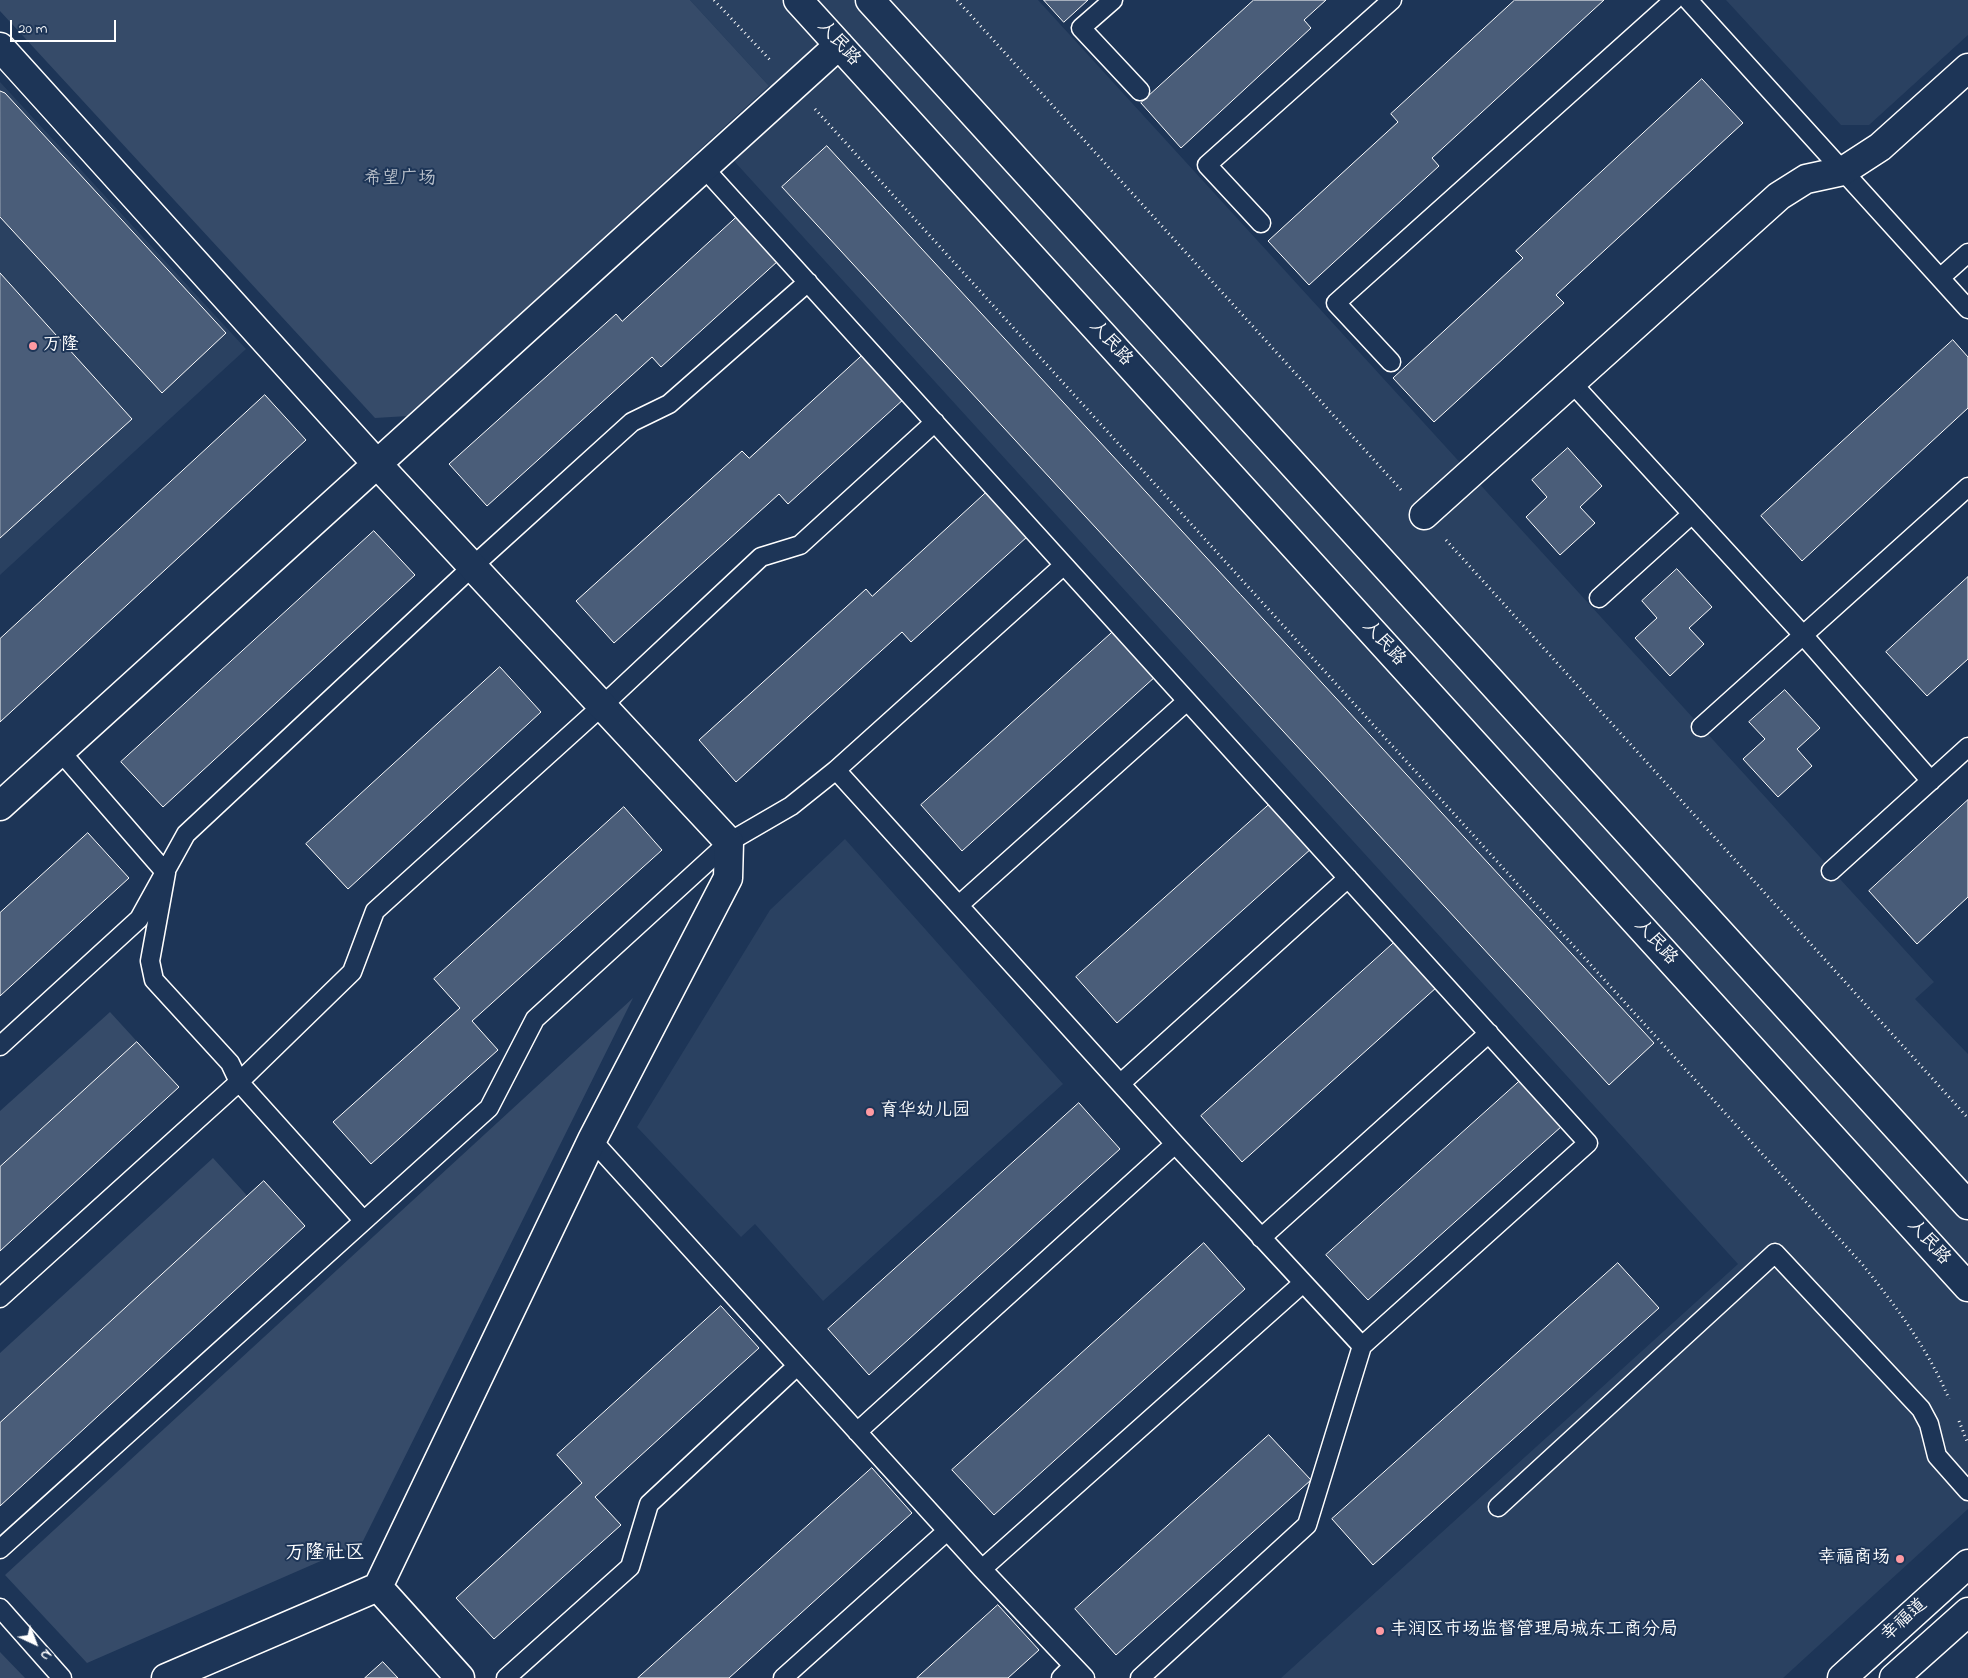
<!DOCTYPE html>
<html>
<head>
<meta charset="utf-8">
<style>
  body { margin:0 }
  #map { position:relative; width:1968px; height:1678px; overflow:hidden; background:#1d3557; font-family:"Indie Flower",sans-serif }
  canvas { display:block }
  .north { position:absolute; left:10px; top:1618px; width:50px; height:50px; -webkit-text-stroke:4px #1d3557; paint-order:stroke; rotate:137deg; font-size:14px; font-weight:700; line-height:20px; text-align:center; color:#fff }
  .north::after { content:''; display:block; margin:auto; width:18px; height:22px; background:#fff; clip-path:polygon(50% 0,100% 100%,50% 72%,0 100%) }
  .scale { position:absolute; left:10px; top:20px; width:106px; height:22px; box-sizing:border-box; border:2px solid #fff; border-top:0; padding-left:6px; font-size:15px; line-height:18px; white-space:nowrap; color:#fff; -webkit-text-stroke:4px #1d3557; paint-order:stroke }
</style>
</head>
<body>
<div id="map">
<canvas width="1968" height="1678"></canvas>
<div class="north">N</div>
<div class="scale">20 m</div>
</div>
<script>
const ctx = document.querySelector('canvas').getContext('2d');
ctx.lineJoin = 'round';
function fillPath(path, color) { ctx.fillStyle = color; ctx.fill(path, 'evenodd'); }
function stroke(path, color, width, dash) { ctx.strokeStyle = color; ctx.lineWidth = width; ctx.lineCap = dash ? 'butt' : 'round'; ctx.setLineDash(dash || []); ctx.stroke(path); }
function write(font, color, halo, rows, align = 'center') {
  ctx.font = font + ' "Indie Flower","LXGW WenKai TC",sans-serif'; ctx.lineWidth = 4; ctx.setLineDash([]); ctx.textBaseline = 'middle'; ctx.strokeStyle = halo; ctx.fillStyle = color; for (const [text, x, y, turn = 0] of rows) {
    ctx.save(); ctx.translate(x, y); ctx.rotate((+turn || 0) * Math.PI / 180); ctx.textAlign = isNaN(turn) ? turn : align; if (halo) ctx.strokeText(text, 0, 0); ctx.fillText(text, 0, 0); ctx.restore();
  }
}
const built = new Path2D(`
  M690,0H1038L1934,982L1915,999L1968,1054V1509L1783,1678H1281L1738,1264L734,161L792,107L769,86Z
  M1726,0H1968V35L1869,125H1841Z
  M0,82L246,349L0,575Z
  M845,839L1063,1084L823,1301L755,1224L741,1237L637,1127L770,910Z`);
const green = new Path2D(`
  M0,0H690L769,86L408,416L375,418L0,11Z
  M633,998L362,1543L87,1663L5,1575Z
  M110,1012L142,1047L0,1175V1111Z
  M213,1158L251,1200L0,1429V1353Z
  M0,1652L25,1678H0Z`);
const building = new Path2D(`
  M1044,0H1088L1064,22Z
  M1254,0H1326L1304,20L1311,28L1181,148L1141,103Z
  M1515,0H1604L1432,158L1439,166L1309,285L1268,241L1398,122L1391,114Z
  M1702,79L1743,123L1556,295L1564,303L1434,422L1393,378L1523,258L1516,251Z
  M0,91L5,93L226,333L162,393L0,217Z
  M827,146L1654,1043L1609,1085L782,187Z
  M738,216L778,261L661,367L652,357L487,506L449,464L616,314L622,321Z
  M0,273L132,419L0,538Z
  M1953,340L1968,357V408L1802,561L1761,516Z
  M865,353L905,398L788,504L779,494L614,643L576,601L742,451L749,458Z
  M265,395L306,440L0,722V639Z
  M1568,448L1602,486L1580,507L1595,523L1560,555L1526,517L1547,497L1532,480Z
  M988,491L1028,536L911,642L902,632L736,782L699,740L866,589L872,596Z
  M374,531L415,575L163,807L121,762Z
  M1677,569L1712,607L1689,628L1704,644L1670,676L1635,638L1657,618L1642,601Z
  M1968,577V659L1927,696L1886,652Z
  M1115,630L1156,676L962,851L921,805Z
  M500,667L541,712L348,889L306,844Z
  M1785,690L1820,728L1797,749L1812,766L1778,797L1743,759L1765,739L1749,722Z
  M1968,800V897L1917,944L1869,891Z
  M1271,803L1312,848L1117,1023L1076,977Z
  M624,807L662,850L472,1021L498,1050L371,1164L333,1122L460,1008L434,979Z
  M88,833L129,878L0,996V913Z
  M1396,941L1437,987L1242,1162L1201,1116Z
  M137,1042L179,1087L0,1251V1167Z
  M1521,1080L1562,1126L1368,1300L1326,1255Z
  M1079,1103L1120,1149L869,1375L828,1329Z
  M264,1181L305,1226L0,1506V1423Z
  M1204,1243L1245,1289L994,1515L952,1470Z
  M1618,1263L1659,1308L1373,1565L1332,1519Z
  M721,1306L759,1348L595,1497L621,1525L494,1639L456,1598L582,1483L557,1455Z
  M1269,1435L1311,1480L1116,1655L1075,1609Z
  M872,1468L912,1513L729,1678H638Z
  M998,1605L1039,1650L1008,1678H917Z
  M383,1662L398,1678H365Z`);
const path = new Path2D(`
  M714,0L772,62
  M957,0L1403,492
  M815,109L1862,1264C1896,1306 1928,1349 1949,1399
  M1446,540L1968,1118
  M1959,1421L1968,1444`);
const lane = new Path2D(`
  M1113,0L1081,28L1140,91
  M1688,0L1968,309
  M704,168L1588,1143L1362,1346L1307,1525L1140,1678
  M1261,223L1207,165L1392,0
  M1940,278L1968,253
  M1391,362L1336,303L1674,0
  M1571,382L1803,635L1931,781
  M1599,598L1692,514
  M1701,727L1968,487
  M60,751L166,873L150,961L154,980L230,1063L239,1082L363,1220
  M836,770L1175,1144L1362,1346
  M1831,871L1968,747
  M959,905L1187,701
  M0,1046L139,919L186,834L472,567L632,422L669,404L808,282
  M1121,1083L1348,878
  M592,1140L982,1569L1085,1678
  M1261,1238L1489,1033
  M0,1298L239,1082L352,972L375,911L602,706L761,557L800,545L935,422
  M857,1432L1175,1144
  M1498,1507L1775,1253L1921,1409L1929,1424L1937,1456L1968,1491
  M0,1549L489,1108L535,1019L729,842L791,806L836,770L1064,565
  M982,1569L1303,1283
  M0,1608L62,1678
  M506,1678L630,1567L649,1504L797,1366
  M783,1678L947,1531
  M1061,1678L1073,1666`);
const street = new Path2D(`
  M798,0L1968,1287
  M870,0L1968,1205
  M0,47L377,464L729,842L728,878L592,1140L378,1587L166,1678
  M1424,515L1779,196L1806,179L1843,171L1880,147L1968,68
  M0,806L839,45
  M378,1587L460,1678`);
const secondary = new Path2D(`
  M1842,1678L1968,1564
  M1894,1678L1968,1612`);
const markers = [
  [33,346,5,"#ff9aa2"],
  [870,1112,5,"#ff9aa2"],
  [1900,1559,5,"#ff9aa2"],
  [1380,1631,5,"#ff9aa2"]
];
const streetNames = [
  ["人民路",838,44,48],
  ["人民路",1110,344,48],
  ["人民路",1383,644,48],
  ["人民路",1655,943,48],
  ["人民路",1928,1243,48],
  ["幸福道",1905,1621,-42]
];
const parkNames = [
  ["希望广场",400,180]
];
const poiNames = [
  ["万隆",43,346],
  ["育华幼儿园",880,1112],
  ["幸福商场",1890,1559,"right"],
  ["丰润区市场监督管理局城东工商分局",1390,1631]
];
const quarterNames = [
  ["万隆社区",325,1555]
];
fillPath(built, '#2a4161');
fillPath(green, '#364b69');
fillPath(building, '#4a5d79');
stroke(building, '#fff', 1);
stroke(lane, '#fff', 21);
stroke(street, '#fff', 31);
stroke(secondary, '#fff', 31);
stroke(path, '#fff', 3, [1, 4]);
stroke(lane, '#1d3557', 18);
stroke(street, '#1d3557', 28);
stroke(secondary, '#1d3557', 28);
for (const [x, y, r, color] of markers) { const dot = new Path2D(); dot.arc(x, y, r, 0, 2 * Math.PI); ctx.fillStyle = color; ctx.fill(dot); stroke(dot, '#1d3557', 2); }
write('18px', '#fff', '#1d3557', streetNames);
write('18px', '#b9c0ca', '#1d3557', parkNames);
write('18px', '#fff', '#1d3557', poiNames, 'left');
write('20px', '#fff', '#1d3557', quarterNames);
</script>
</body>
</html>
